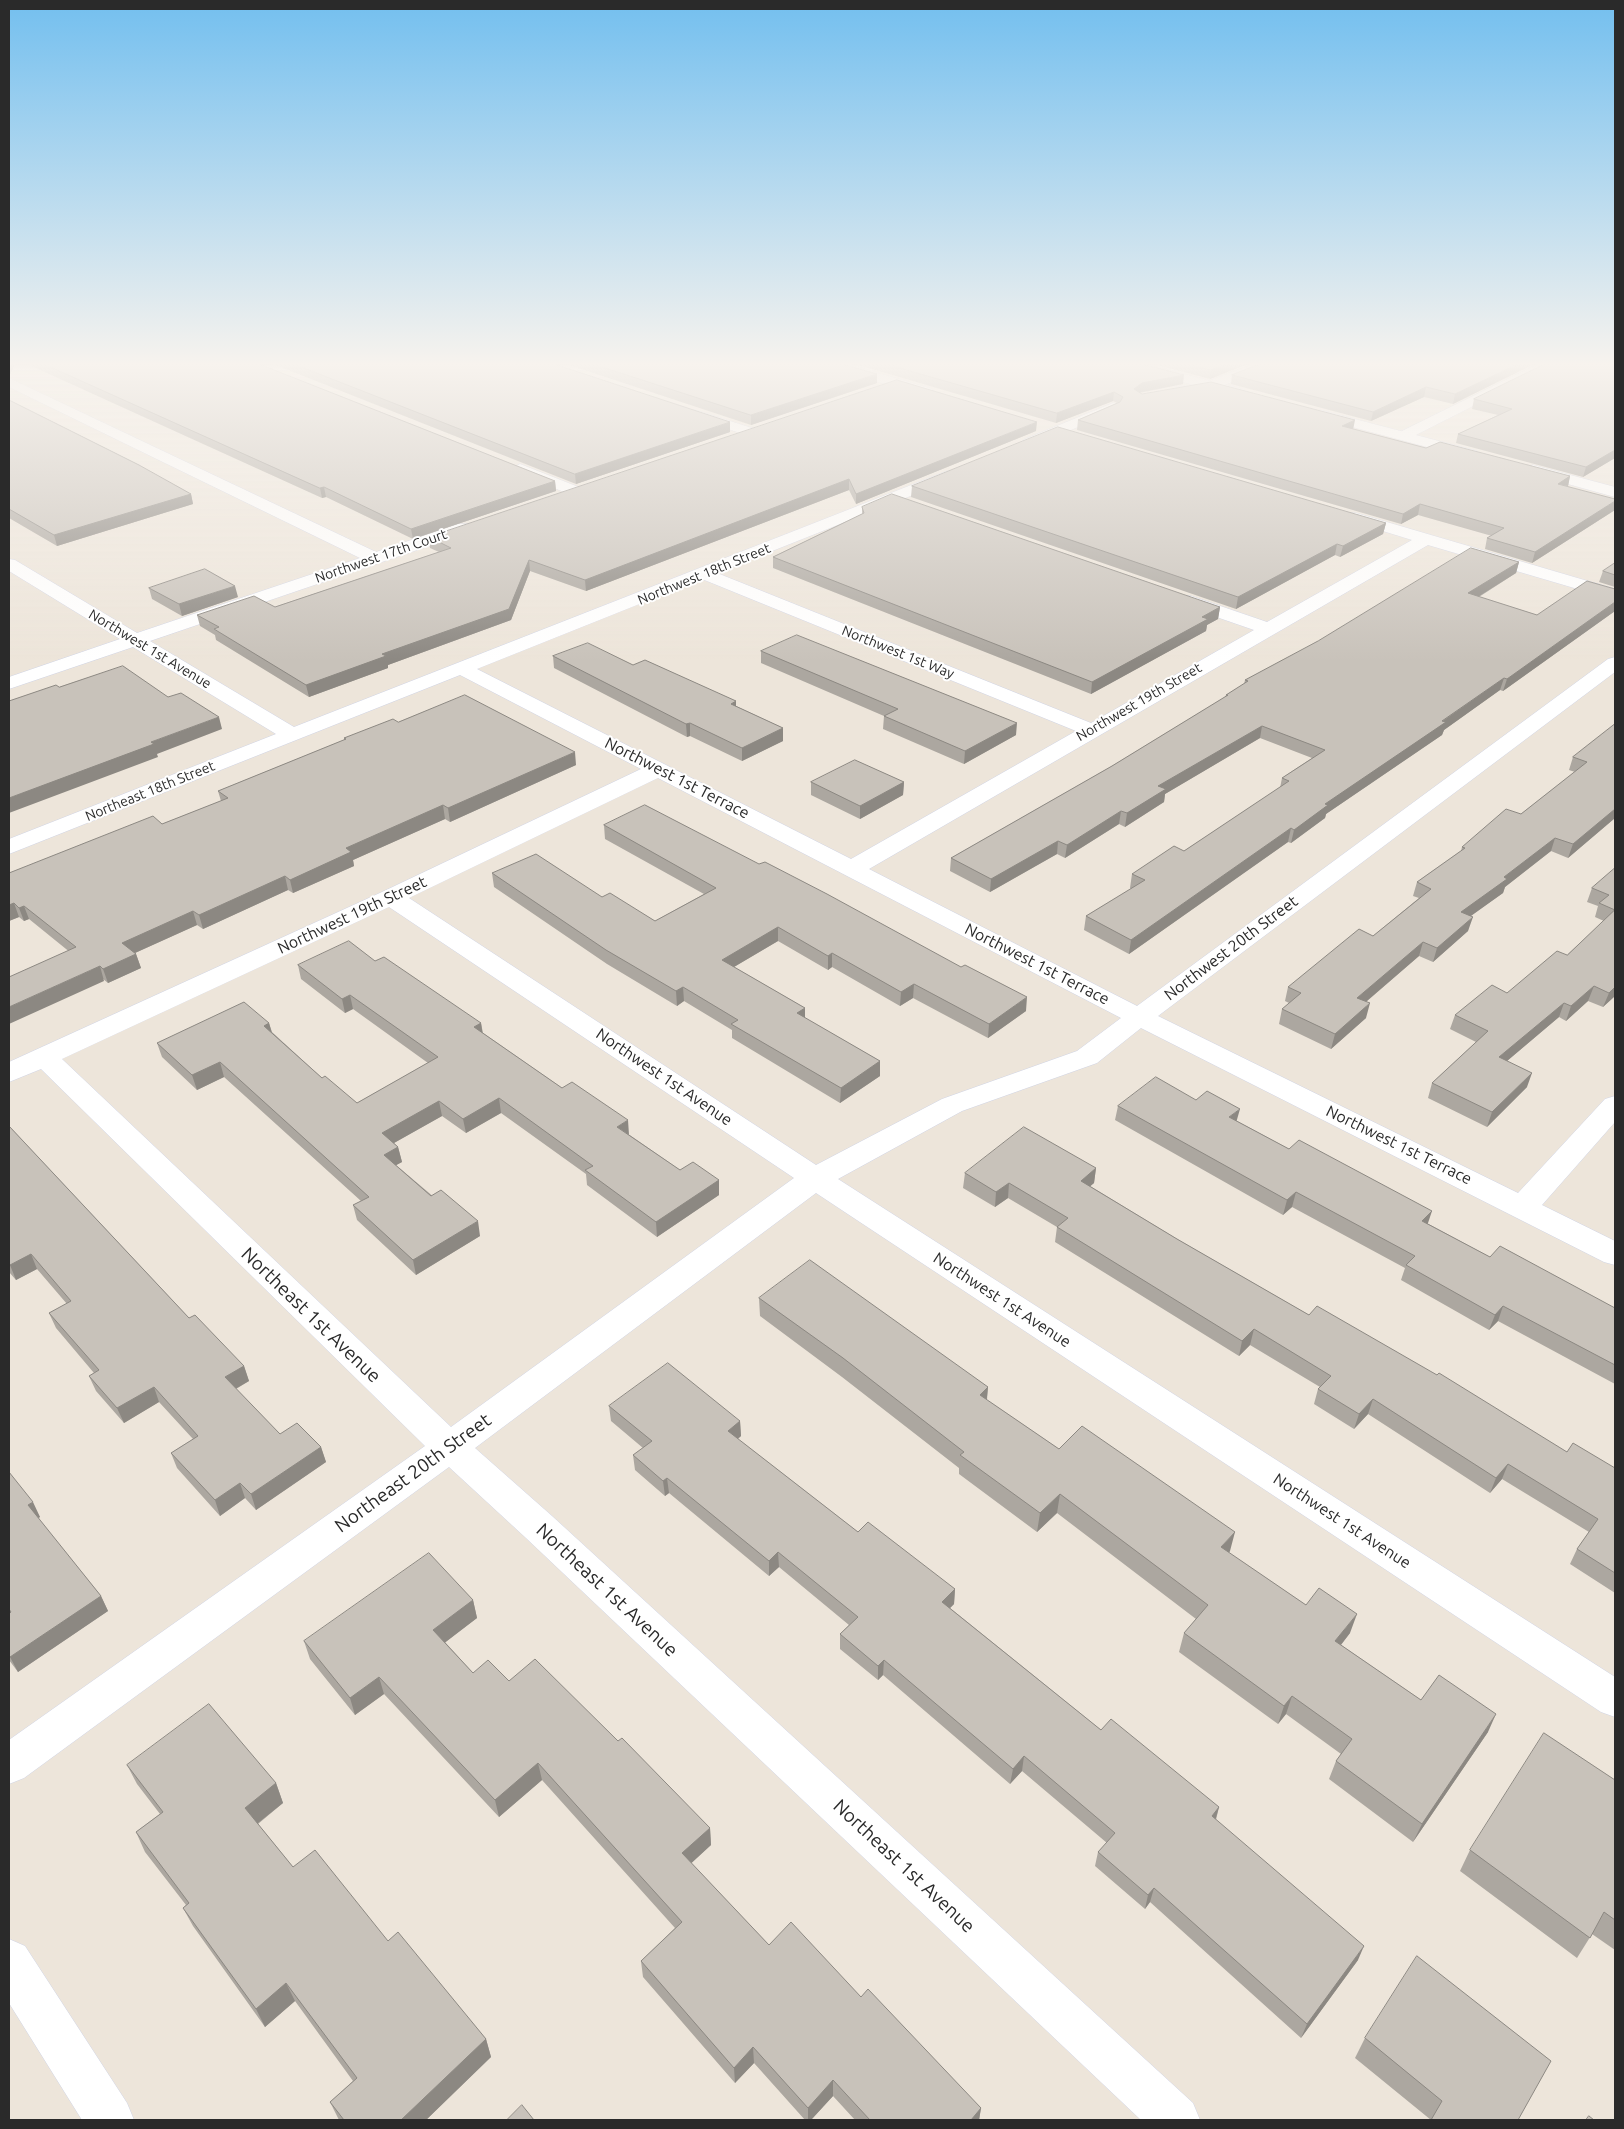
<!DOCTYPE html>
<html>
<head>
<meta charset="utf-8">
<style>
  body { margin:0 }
  #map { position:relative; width:1624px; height:2129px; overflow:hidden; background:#ede5da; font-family:Ubuntu,sans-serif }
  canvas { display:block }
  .frame { position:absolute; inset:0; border:10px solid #2a2a2a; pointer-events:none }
</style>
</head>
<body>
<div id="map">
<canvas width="1624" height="2129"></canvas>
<div class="frame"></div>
</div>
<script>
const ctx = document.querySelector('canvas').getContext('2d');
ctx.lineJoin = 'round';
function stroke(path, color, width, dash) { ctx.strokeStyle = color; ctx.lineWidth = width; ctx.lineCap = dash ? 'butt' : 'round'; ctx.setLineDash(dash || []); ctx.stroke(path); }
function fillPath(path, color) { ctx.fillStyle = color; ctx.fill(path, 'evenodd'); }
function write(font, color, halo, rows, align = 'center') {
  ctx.font = font + ' Ubuntu,sans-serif'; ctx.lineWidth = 4; ctx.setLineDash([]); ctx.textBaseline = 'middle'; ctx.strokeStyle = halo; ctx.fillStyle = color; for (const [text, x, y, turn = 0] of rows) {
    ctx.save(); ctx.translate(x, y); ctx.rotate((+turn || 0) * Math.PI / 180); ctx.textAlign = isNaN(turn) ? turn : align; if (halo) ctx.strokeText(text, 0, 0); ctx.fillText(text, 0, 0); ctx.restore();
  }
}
const street = new Path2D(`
  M826,364H848L932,389L934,392L932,395H922L828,367Z
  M1252,364H1271L1269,367L1217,388L1180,395L1173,391L1175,388L1209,381Z
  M1538,364H1556L1408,439L1403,440L1396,436L1398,433Z
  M9,378L376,552L458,524H470L472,528L470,532L150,641L294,727L947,471L953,473L955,476L953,479L717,573L1091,723L1254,630L1179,604L1176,600L1179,596H1191L1267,622L1412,540L1344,519L1342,516L1344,513H1356L1615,589V600L1428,545L869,869L1137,1006L1608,659L1615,657V672L1158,1016L1518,1193L1605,1099L1615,1096V1122L1542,1205L1615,1241V1265L1604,1262L1141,1028L1097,1063L962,1111L838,1179L1615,1677V1717L1601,1712L816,1193L475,1448L552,1516L1193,2103L1200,2120H1141L526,1538L449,1467L24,1778L9,1784V1740L425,1446L41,1069L9,1082V1062L382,892L641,769L460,675L9,854V839L276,734L133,647L9,689V677L120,639L9,571V559L15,560L137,633L360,558L9,387ZM702,579L1076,731L851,859L477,669ZM658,778L1121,1018L1077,1051L942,1099L816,1165L409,898ZM389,907L794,1178L451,1427L62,1059Z
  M1113,403L1118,404L1120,407L1118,410L1033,446H1023L1021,443L1023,440Z
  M695,410L755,429L757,432L750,436L690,417L688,414Z
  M520,464L581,488L583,491L581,494H569L515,472L512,469Z
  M9,1939L25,1946L127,2103L134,2120H82L9,2003Z`);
const secondary = new Path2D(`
  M1123,364H1146L1245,390L1247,393L1240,397L1125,367Z
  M1320,410L1477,451L1480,454L1472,459L1315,417L1313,414Z
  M1533,465L1615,487V497L1528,473L1525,470Z`);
const wall = new Path2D(`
  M27,364H259L555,481L556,491L413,539L326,497L322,498Z
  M273,364H554L730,432L576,484Z
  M566,364H842L877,383L751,425Z
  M855,364H1142L1183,384L1140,393L1142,394L1353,429L1426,448L1570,476L1568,486L1615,510L1532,563L1485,549L1487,538L1492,536L1418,515L1401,524L1077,430L1078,420L1117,403L1113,401L1056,423Z
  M1154,364H1247L1210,379Z
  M1260,364H1534L1453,404L1424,397L1371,421L1231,384L1232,375Z
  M1615,364V458L1583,477L1456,443L1458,434L1498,415L1472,409L1474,399Z
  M9,400L191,494L193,504L57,546L9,518Z
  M1036,431L856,504L849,490L586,591L530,571L511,620L388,665V668L309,697L216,640L215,635L200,626L197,615L275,607L439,552L430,548L429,537Z
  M912,486L1386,523L1383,534L1340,557L1335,555L1236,609L911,497Z
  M862,507L1220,607L1218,619L1207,625L1206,631L1091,694L773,568V557L862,514Z
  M1519,562L1516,573L1479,597L1537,615L1615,589V611L1503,691L1500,690L1444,730L1442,735L1326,814L1325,818L1291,843L1288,842L1129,954L1084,930L1086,916L1131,889L1130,888L1132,874L1184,851L1280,788L1282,778L1312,758L1260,738L1165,794L1164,802L1125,827L1119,824L1065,858L1057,854L990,892L950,871L951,858L1112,766L1225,697L1226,695L1244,684L1245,680Z
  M1615,563V587L1599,582L1603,571Z
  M149,588L238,597L182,616L152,599Z
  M761,651L1016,735L964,764L883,729L884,716L761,663Z
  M553,656L633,665L736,701V706L783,728V741L742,761L690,736L687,737L554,668Z
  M398,722L576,765L450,822L445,819L353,860L354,866L293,893L288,890L203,929L197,925L135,953L136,954L141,968L108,983L29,919L24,921L19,917L9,921V873L162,824L221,801L218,791L344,740V738Z
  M1615,724V818L1568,858L1551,851L1505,887L1503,893L1470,916L1468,931L1433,962L1419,956L1366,1002V1018L1331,1049L1279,1024L1282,1009L1289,1003L1285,1001L1288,987L1373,936L1419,898L1413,896L1417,882L1461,851L1462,847L1521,814L1575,772L1569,770L1573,757Z
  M811,782H904L903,795L860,819L811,795Z
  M604,825L1026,1011L988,1038L913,998L900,1006L832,967L828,970L778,941L734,967L805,1008V1018L880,1061V1076L840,1103L732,1038V1030L684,1001L677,1006L607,964L494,887L492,873L602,897L655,921L704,894L605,839Z
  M1615,868V996L1603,1007L1588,1001L1566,1021L1559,1017L1507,1061L1527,1087L1487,1127L1428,1098L1432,1083L1476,1042L1450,1029L1455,1015L1507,993L1567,955L1604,921L1595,917L1598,906L1587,902L1592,888Z
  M375,961L481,1023L483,1033L680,1170L719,1180V1195L657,1237L587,1185L586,1174L501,1113L466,1133L442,1116L394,1143L398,1147L402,1162L396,1165L480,1236L416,1275L357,1220L353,1205L361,1201L224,1077L197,1090L162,1057L157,1043L269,1023L272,1032L322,1078L357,1103L428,1063L353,1009L345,1013L301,979L298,965Z
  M1196,1100L1237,1121L1490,1257L1615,1308V1384L1498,1321L1489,1330L1401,1280L1405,1268L1292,1207L1283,1215L1115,1120L1118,1106Z
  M9,1126L189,1318L244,1366L249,1381L236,1389L280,1434L321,1447L326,1462L256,1510L245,1498L220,1516L177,1468L171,1453L193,1439L159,1402L124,1423L96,1391L89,1376L94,1373L56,1328L49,1313L67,1304L37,1269L16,1280L9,1272Z
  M1096,1168L1094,1183L1090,1186L1177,1239L1309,1315L1567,1452L1615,1468V1593L1570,1564L1577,1549L1589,1532L1502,1479L1490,1493L1368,1414L1354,1429L1314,1404L1318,1389L1320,1387L1250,1345L1239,1356L1055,1242L1057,1227L1008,1198L995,1207L963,1188L965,1173Z
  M759,1298L988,1387L987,1400L1059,1449L1230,1551L1229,1553L1306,1605L1350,1633L1341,1645L1421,1700L1488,1732L1413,1842L1329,1779L1336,1761L1341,1754L1286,1714L1278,1724L1179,1652L1184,1633L1196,1619L1057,1513L1037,1532L959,1474V1468L842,1377L760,1316Z
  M609,1406L740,1421L741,1436L738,1439L858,1532L955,1589L954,1604L950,1608L1101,1730L1219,1807L1216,1820L1358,1960L1301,2038L1150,1902L1145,1909L1095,1866L1098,1852L1107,1843L1022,1771L1010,1784L883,1675L878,1680L840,1649V1634L849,1625L779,1567L769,1576L669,1493L665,1496L635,1470L633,1455L643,1448L611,1421Z
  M9,1472L40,1517L38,1518L101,1596L108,1611L18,1672L9,1660Z
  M473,1600L477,1618L445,1642L473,1673L509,1681L618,1741L710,1828L711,1845L691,1863L769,1945L861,1997L981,2108L979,2120H855L833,2096L811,2120H805L754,2063L735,2083L643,1977L641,1961L675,1928L542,1780L499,1817L384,1694L355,1715L310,1659L304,1641Z
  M127,1765L276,1783L283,1803L258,1824L293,1867L388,1941L486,2039L491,2057L426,2120H339L330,2102L353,2081L295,2001L265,2027L193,1926L183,1908L186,1905L145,1852L136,1832L160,1814L137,1784Z
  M1615,1780V1950L1592,1934L1577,1958L1460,1871L1470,1850Z
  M1365,2038L1551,2061L1431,2120L1355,2058Z`);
const shadedWall = new Path2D(`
  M9,364H15L9,377Z
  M1225,364H1247L1210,379L1211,370Z
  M1518,364H1534L1453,404L1455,394Z
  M877,374V383L751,425V415Z
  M1184,375L1183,384L1141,392L1133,399L1134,389L1142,383Z
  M1426,387L1424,397L1371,421L1373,412Z
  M1114,392L1113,401L1056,423L1057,413Z
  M1355,420L1353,430L1342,426Z
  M730,422V432L576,484L575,474Z
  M1037,422L1036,431L856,504V494Z
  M1615,450V458L1583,477L1586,467Z
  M1570,476L1568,486L1558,484Z
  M849,479V490L586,591L585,580Z
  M555,481L556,491L413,539L411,529Z
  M324,487L326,497L322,498L320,488Z
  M191,494L193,504L57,546L54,535Z
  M1615,501V510L1532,563L1535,552Z
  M1420,504L1418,515L1401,524L1403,514Z
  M1386,523L1383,534L1340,557L1343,546Z
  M1337,544L1335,555L1236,609L1238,597Z
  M529,560L530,571L511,620L388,665V668L309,697L306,685L382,654Z
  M1519,562L1516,573L1465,605L1468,593Z
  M235,586L238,597L182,616L179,604Z
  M1615,602V611L1503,691L1507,679Z
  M1220,607L1218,619L1207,625L1206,631L1091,694L1092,682L1202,617Z
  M1504,678L1500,690L1444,730L1442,735L1326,814L1325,818L1291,843L1294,830L1325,804Z
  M736,701V714L731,704Z
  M219,717L222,729L157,754L158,757L9,813V798L151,742Z
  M690,723V736L687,737L686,724Z
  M1017,723L1016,735L964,764L965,751Z
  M1262,726L1260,738L1165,794L1164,802L1125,827L1127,813L1158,786Z
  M783,728V741L742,761V748Z
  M575,752L576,765L450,822L448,808Z
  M904,782L903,795L860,819V806Z
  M443,805L445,819L353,860L354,866L293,893L290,880L346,848Z
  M1615,809V818L1568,858L1573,844Z
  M1121,811L1119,824L1065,858L1067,845Z
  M1291,828L1288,842L1129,954L1131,940Z
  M1555,838L1551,851L1505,887L1503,893L1457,926L1461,912L1504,877Z
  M1058,841L1057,854L990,892L991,879Z
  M285,876L288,890L203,929L199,915Z
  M14,903L19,917L9,921V905Z
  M24,906L29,919L24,921L19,908Z
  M193,911L197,925L126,957L122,943Z
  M1473,917L1468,931L1433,962L1437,948Z
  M778,927V941L722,974V960Z
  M1423,942L1419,956L1354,1012L1357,998Z
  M832,953V967L828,970V956Z
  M136,954L141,968L108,983L103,969Z
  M100,966L104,981L9,1024V1007Z
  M914,984L913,998L900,1006L901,992Z
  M1594,986L1588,1001L1566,1021L1571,1006Z
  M683,987L684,1001L677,1006L676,991Z
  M1615,987V996L1603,1007L1609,993Z
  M350,995L353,1009L345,1013L342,999Z
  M1027,997L1026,1011L988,1038L989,1024Z
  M1370,1003L1366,1018L1331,1049L1335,1034Z
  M1564,1003L1559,1017L1494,1072L1499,1057Z
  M805,1008V1022L797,1013Z
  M269,1023L273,1037L264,1026Z
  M481,1023L483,1037L474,1027Z
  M880,1061V1076L840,1103L841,1088Z
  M220,1062L224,1077L197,1090L192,1075Z
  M1532,1073L1527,1087L1487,1127L1492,1112Z
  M499,1098L501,1113L466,1133L463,1119Z
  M439,1101L442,1116L385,1148L382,1133Z
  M1240,1109L1236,1123L1229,1117Z
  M628,1120L629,1135L617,1127Z
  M398,1147L402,1162L387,1170L384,1155Z
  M1096,1168L1094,1183L1079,1196L1081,1181Z
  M719,1180V1195L657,1237L656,1222Z
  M1009,1183L1008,1198L995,1207L996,1192Z
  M1296,1192L1292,1207L1283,1215L1287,1200Z
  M1432,1211L1427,1226L1422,1221Z
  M478,1221L480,1236L416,1275L413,1260Z
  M31,1254L37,1269L16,1280L10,1265Z
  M1503,1306L1498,1321L1489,1330L1495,1315Z
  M1254,1329L1250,1345L1239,1356L1242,1341Z
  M244,1366L249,1381L230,1392L225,1377Z
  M154,1387L159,1402L124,1423L117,1408Z
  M988,1387L986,1406L980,1395Z
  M1373,1399L1368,1414L1354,1429L1359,1414Z
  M740,1421L741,1436L728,1446V1431Z
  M321,1447L326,1462L256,1510L251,1494Z
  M1508,1464L1502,1479L1490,1493L1496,1478Z
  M667,1478L669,1493L665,1496L663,1481Z
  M240,1483L245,1498L220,1516L215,1500Z
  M1060,1494L1057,1513L1037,1532L1040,1513Z
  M33,1502L40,1517L35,1520L28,1505Z
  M1235,1532L1230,1551L1216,1566L1221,1547Z
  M778,1552L779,1567L769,1576V1561Z
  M955,1589L954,1604L941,1617L942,1602Z
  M101,1596L108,1611L18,1672L10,1657Z
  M473,1600L477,1618L438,1648L433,1630Z
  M1357,1614L1350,1633L1329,1660L1335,1641Z
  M884,1660L883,1675L878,1680V1666Z
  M379,1677L384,1694L355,1715L350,1698Z
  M1292,1696L1286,1714L1278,1724L1284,1706Z
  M1496,1714L1488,1732L1413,1842L1422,1824Z
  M1024,1756L1022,1771L1010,1784L1013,1769Z
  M538,1763L542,1780L499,1817L495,1800Z
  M276,1783L283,1803L253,1827L245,1808Z
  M1219,1807L1215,1821L1212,1816Z
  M710,1828L711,1845L684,1870L682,1853Z
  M1154,1888L1150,1902L1145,1909L1148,1895Z
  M1364,1946L1358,1960L1301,2038L1307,2024Z
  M286,1983L295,2001L265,2027L256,2009Z
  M486,2039L491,2057L426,2120H401Z
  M753,2047L754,2063L735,2083L734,2068Z
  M833,2080V2096L811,2120H808V2108Z
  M981,2108L979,2120H971Z`);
const building = new Path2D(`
  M44,364H259L555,481L411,529L324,487L320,488Z
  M294,364H554L730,422L575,474Z
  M593,364H842L877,374L751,415Z
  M886,364H1142L1184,375L1142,383L1134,389L1142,394L1211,382L1355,420L1342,426L1426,448L1440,442L1570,476L1558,484L1615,499V501L1535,552L1487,538L1504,528L1420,504L1403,514L1078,420L1120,402L1123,397L1114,392L1057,413Z
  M1189,364H1225L1211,370Z
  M1260,364H1518L1455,394L1426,387L1373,412L1232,375Z
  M1545,364H1615V450L1586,467L1458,434L1512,409L1474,399Z
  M897,380L1037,422L856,494L849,479L585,580L529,560L509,609L382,654L386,656L306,685L214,629L219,627L197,615L254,596L275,607L451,548L429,537Z
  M9,400L139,465L191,494L54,535L9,509Z
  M1058,427L1386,523L1343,546L1337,544L1238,597L912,486Z
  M892,494L1220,607L1202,617L1208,619L1092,682L773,557L864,513L862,507Z
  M1471,548L1519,562L1468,593L1537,615L1587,581L1615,589V602L1507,679L1504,678L1442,721L1446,722L1325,804L1328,805L1294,830L1291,828L1131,940L1086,916L1145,880L1132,874L1174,846L1184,851L1289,781L1282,778L1325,750L1262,726L1158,786L1166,789L1127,813L1121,811L1067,845L1058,841L991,879L951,858L1112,766L1228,695H1226L1248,681L1245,680L1318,641Z
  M1615,563V575L1603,571Z
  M205,569L235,586L179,604L149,588Z
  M797,635L1017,723L965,751L884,716L898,709L761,651Z
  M588,643L633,665L645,660L736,701L731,704L783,728L742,748L690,723L686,724L553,656Z
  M123,666L168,697L181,693L219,717L151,742L154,744L9,798V701L56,685L59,687Z
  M465,695L575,752L448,808L443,805L346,848L351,852L290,880L285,876L199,915L193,911L122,943L136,954L103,969L100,966L9,1007V977L76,947L24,906L19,908L14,903L9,905V873L153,816L162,824L228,798L218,791L346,739L344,738L393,719L398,722Z
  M1615,724V809L1573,844L1555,838L1504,877L1507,879L1461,912L1473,917L1437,948L1423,942L1357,998L1370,1003L1335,1034L1282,1009L1301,993L1288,987L1359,929L1373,936L1431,889L1417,882L1465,848L1462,847L1506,809L1521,814L1587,762L1573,757Z
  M855,760L904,782L860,806L811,782Z
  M645,805L759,864L765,862L827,894L961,967L965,965L1027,997L989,1024L914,984L901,992L832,953L828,956L778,927L722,960L805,1008L797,1013L880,1061L841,1088L731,1024L738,1020L683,987L676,991L606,950L492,873L536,854L602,897L610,893L655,921L716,888L604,825Z
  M1615,868V910L1599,903L1609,895L1592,888Z
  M1615,910V987L1609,993L1594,986L1571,1006L1564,1003L1499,1057L1532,1073L1492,1112L1432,1083L1488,1031L1455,1015L1492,985L1507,993L1557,951L1567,955Z
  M349,941L375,961L384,957L481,1023L474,1027L562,1088L572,1082L628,1120L617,1127L680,1170L693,1162L719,1180L656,1222L585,1170L593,1166L499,1098L463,1119L439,1101L382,1133L398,1147L384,1155L431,1196L441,1190L478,1221L413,1260L353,1205L369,1197L220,1062L192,1075L157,1043L244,1002L269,1023L264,1026L322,1078L325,1076L357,1103L438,1057L350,995L342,999L298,965Z
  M1156,1077L1196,1100L1207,1091L1240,1109L1229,1117L1289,1149L1299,1140L1432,1211L1422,1221L1490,1257L1500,1246L1615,1308V1365L1503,1306L1495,1315L1406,1265L1415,1256L1296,1192L1287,1200L1118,1106Z
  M9,1126L189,1318L195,1315L244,1366L225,1377L280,1434L297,1423L321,1447L251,1494L240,1483L215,1500L171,1453L198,1436L154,1387L117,1408L89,1376L99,1370L49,1313L71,1301L31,1254L10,1265L9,1264Z
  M1024,1127L1096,1168L1081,1181L1177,1239L1309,1315L1317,1306L1437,1375L1439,1373L1567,1452L1573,1443L1615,1468V1573L1577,1549L1598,1519L1508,1464L1496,1478L1373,1399L1359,1414L1318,1389L1331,1376L1254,1329L1242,1341L1057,1227L1068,1218L1009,1183L996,1192L965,1173Z
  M810,1260L988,1387L980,1395L1059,1449L1082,1426L1235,1532L1221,1547L1306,1605L1319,1588L1357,1614L1335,1641L1421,1700L1439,1675L1496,1714L1422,1824L1336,1761L1352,1739L1292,1696L1284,1706L1184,1633L1208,1605L1060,1494L1040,1513L960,1455L964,1452L843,1358L759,1298Z
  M668,1363L740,1421L728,1431L858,1532L868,1522L955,1589L942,1602L1101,1730L1111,1719L1219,1807L1212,1816L1364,1946L1307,2024L1154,1888L1148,1895L1098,1852L1115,1833L1024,1756L1013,1769L884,1660L878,1666L840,1634L858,1617L778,1552L769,1561L667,1478L663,1481L633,1455L652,1441L609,1406Z
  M9,1472L33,1502L28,1505L101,1596L10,1657L9,1656V1614L11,1612L9,1609Z
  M429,1553L473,1600L433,1630L473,1673L488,1660L509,1681L535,1659L618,1741L622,1738L710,1828L682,1853L769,1945L791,1922L861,1997L868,1989L981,2108L971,2120H870L833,2080L808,2108L753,2047L734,2068L641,1961L682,1922L538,1763L495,1800L379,1677L350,1698L304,1641Z
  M209,1704L276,1783L245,1808L293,1867L315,1850L388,1941L398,1932L486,2039L401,2120H344L330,2102L357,2078L286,1983L256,2009L183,1908L189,1903L136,1832L163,1812L127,1765Z
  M1544,1733L1615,1780V1920L1604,1912L1590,1938L1470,1850Z
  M1417,1956L1551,2061L1518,2120H1431L1442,2101L1365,2038Z
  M522,2105L534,2120H507Z
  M1589,2116L1594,2120H1586Z`);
const farStreetnames = [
  ["Northwest 17th Court",381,556,-19],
  ["Northwest 18th Street",704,574,-22],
  ["Northwest 1st Avenue",150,649,31],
  ["Northwest 1st Way",898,652,22],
  ["Northwest 19th Street",1139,702,-30],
  ["Northeast 18th Street",150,791,-22]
];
const streetNames = [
  ["Northwest 1st Terrace",677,778,27],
  ["Northwest 19th Street",352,915,-25],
  ["Northwest 20th Street",1231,948,-37],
  ["Northwest 1st Terrace",1037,964,27],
  ["Northwest 1st Avenue",664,1077,34],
  ["Northwest 1st Terrace",1399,1145,26],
  ["Northwest 1st Avenue",1002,1300,33],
  ["Northwest 1st Avenue",1342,1521,33]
];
const nearStreetnames = [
  ["Northeast 1st Avenue",311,1315,44],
  ["Northeast 20th Street",413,1473,-36],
  ["Northeast 1st Avenue",607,1590,43],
  ["Northeast 1st Avenue",904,1866,43]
];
stroke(street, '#cfd3e4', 1);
stroke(secondary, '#cfd3e4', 1);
fillPath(street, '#fff');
fillPath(secondary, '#fff');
fillPath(wall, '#aca7a0');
fillPath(shadedWall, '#8c8882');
fillPath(building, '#c8c2ba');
stroke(building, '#8c8882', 1);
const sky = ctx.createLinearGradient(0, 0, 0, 662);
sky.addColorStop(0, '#73bfef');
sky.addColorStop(0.55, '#f7f3ee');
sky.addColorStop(1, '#f7f3ee00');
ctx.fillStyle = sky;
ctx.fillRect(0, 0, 1624, 662);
write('14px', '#2a2a2a', '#fff', farStreetnames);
write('16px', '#2a2a2a', '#fff', streetNames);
write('19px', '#2a2a2a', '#fff', nearStreetnames);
</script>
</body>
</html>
